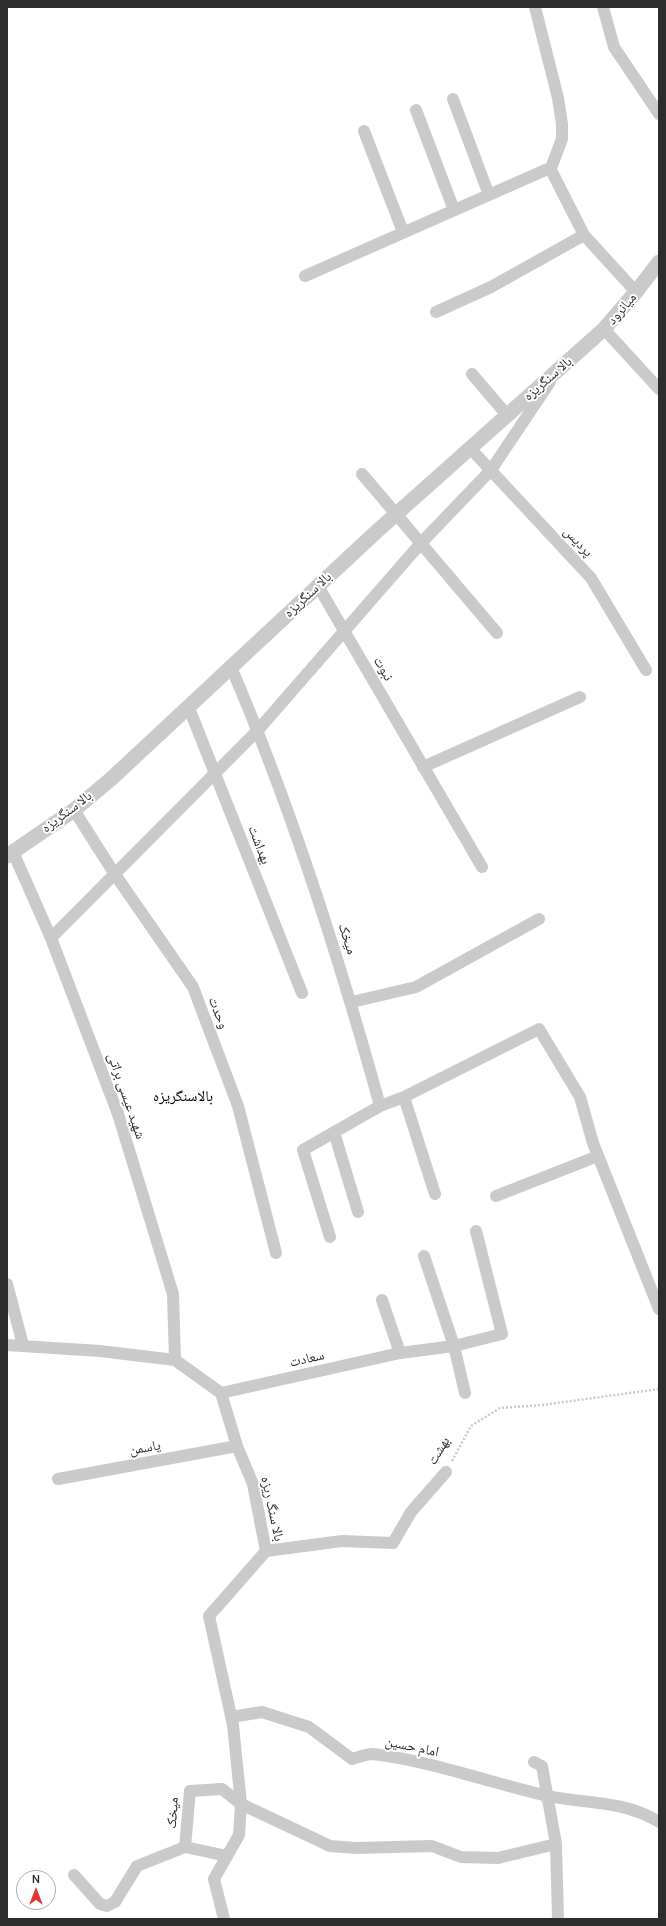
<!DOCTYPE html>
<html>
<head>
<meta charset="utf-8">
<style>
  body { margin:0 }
  #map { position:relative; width:666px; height:1926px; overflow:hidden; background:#fff; font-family:Manrope,sans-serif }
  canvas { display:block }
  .frame { position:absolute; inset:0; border:8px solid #2d2d2d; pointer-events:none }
  .north { position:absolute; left:16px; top:1870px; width:40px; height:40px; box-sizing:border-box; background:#fff; border:1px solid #ababab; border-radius:50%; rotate:0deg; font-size:11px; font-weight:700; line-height:16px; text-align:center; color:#2d2d2d }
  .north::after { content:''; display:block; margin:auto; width:14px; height:18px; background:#dd3837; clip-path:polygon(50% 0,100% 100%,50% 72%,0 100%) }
</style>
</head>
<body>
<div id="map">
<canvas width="666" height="1926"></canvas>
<div class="frame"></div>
<div class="north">N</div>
</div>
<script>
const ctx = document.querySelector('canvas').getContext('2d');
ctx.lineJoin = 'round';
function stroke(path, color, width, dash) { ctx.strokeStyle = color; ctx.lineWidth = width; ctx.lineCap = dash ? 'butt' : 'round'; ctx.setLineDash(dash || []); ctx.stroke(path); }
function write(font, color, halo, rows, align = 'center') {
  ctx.font = font + ' Manrope,"Noto Naskh Arabic",sans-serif'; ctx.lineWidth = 4; ctx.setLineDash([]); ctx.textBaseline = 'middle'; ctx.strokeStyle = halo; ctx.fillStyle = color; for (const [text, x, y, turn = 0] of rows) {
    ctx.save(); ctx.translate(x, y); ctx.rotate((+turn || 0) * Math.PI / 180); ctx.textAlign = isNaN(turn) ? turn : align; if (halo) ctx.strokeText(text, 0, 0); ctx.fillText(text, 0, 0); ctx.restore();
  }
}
const path = new Path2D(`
  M452,1461L471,1426L500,1408L542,1405L659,1389`);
const minor = new Path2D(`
  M535,7L558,98L562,124V139L551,168
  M603,7L614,47L659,114
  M453,99L489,195
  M416,110L454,210
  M364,131L403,232
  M305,276L550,168L584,235
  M436,312L491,287L584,235L636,292
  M604,329L659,389
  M472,374L507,415
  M470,448L591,578L646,670
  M362,474L497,633
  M318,586L482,867
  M231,667C292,809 339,957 380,1106L404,1097L435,1194
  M189,708L302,993
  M423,767L580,697
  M74,810L114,873L193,987L238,1106L276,1253
  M13,852L51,938L118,1114L173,1294L175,1360
  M51,938L258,730L421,543L491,470L550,382
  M352,1002L416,987L539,919
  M404,1097L539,1029L580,1097L593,1143L659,1309
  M334,1132L358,1212
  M496,1196L598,1156
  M330,1237L303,1150L380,1106
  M424,1256L454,1346L502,1334L476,1231
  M7,1284L23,1345
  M382,1300L400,1353
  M7,1345L100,1351L175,1360L221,1393L237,1446L253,1484L266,1551L209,1616L233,1725L241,1804L239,1835L214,1879L224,1919
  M221,1393L400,1353L454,1346L465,1393
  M58,1479L237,1446
  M266,1551L342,1541L393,1543L411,1512L446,1472
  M231,1717L262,1712L309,1727L352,1759C358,1757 367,1754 373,1754C432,1761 490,1783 548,1796C587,1804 623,1800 659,1822
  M534,1762L542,1766L556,1844
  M185,1847L190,1791L222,1789L241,1804L330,1846L356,1848L432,1846L461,1857L498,1858L556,1844L558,1919
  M74,1875L100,1904L107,1906L115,1902L137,1866L185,1847L227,1856`);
const tertiary = new Path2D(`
  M7,856L74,810L111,779L376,532L604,329L636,292L659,262`);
const streetNames = [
  ["میانرود",622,309,-49],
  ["بالا سنگریزه",548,379,-41],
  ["پردیس",578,542,47],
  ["بالا سنگریزه",308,595,-43],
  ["نبوت",383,669,60],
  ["بالا سنگریزه",67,812,-37],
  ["بهداشت",259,845,69],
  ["میخک",347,939,72],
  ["وحدت",218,1013,69],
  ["شهید عیسی براتی",126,1096,71],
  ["سعادت",307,1359,-13],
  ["یاسمن",145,1448,-10],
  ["بهشت",439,1451,-59],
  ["بالا سنگ ریزه",272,1509,78],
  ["امام حسین",412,1747,12],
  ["میخک",173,1813,-86]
];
const neighbourhoodNames = [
  ["بالاسنگریزه",183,1097]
];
stroke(path, '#cacaca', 2.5, [2, 2]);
stroke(minor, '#cacaca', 12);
stroke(tertiary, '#cacaca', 15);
write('14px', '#2d2d2d', '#fff', streetNames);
write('15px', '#000', '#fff', neighbourhoodNames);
</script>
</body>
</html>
